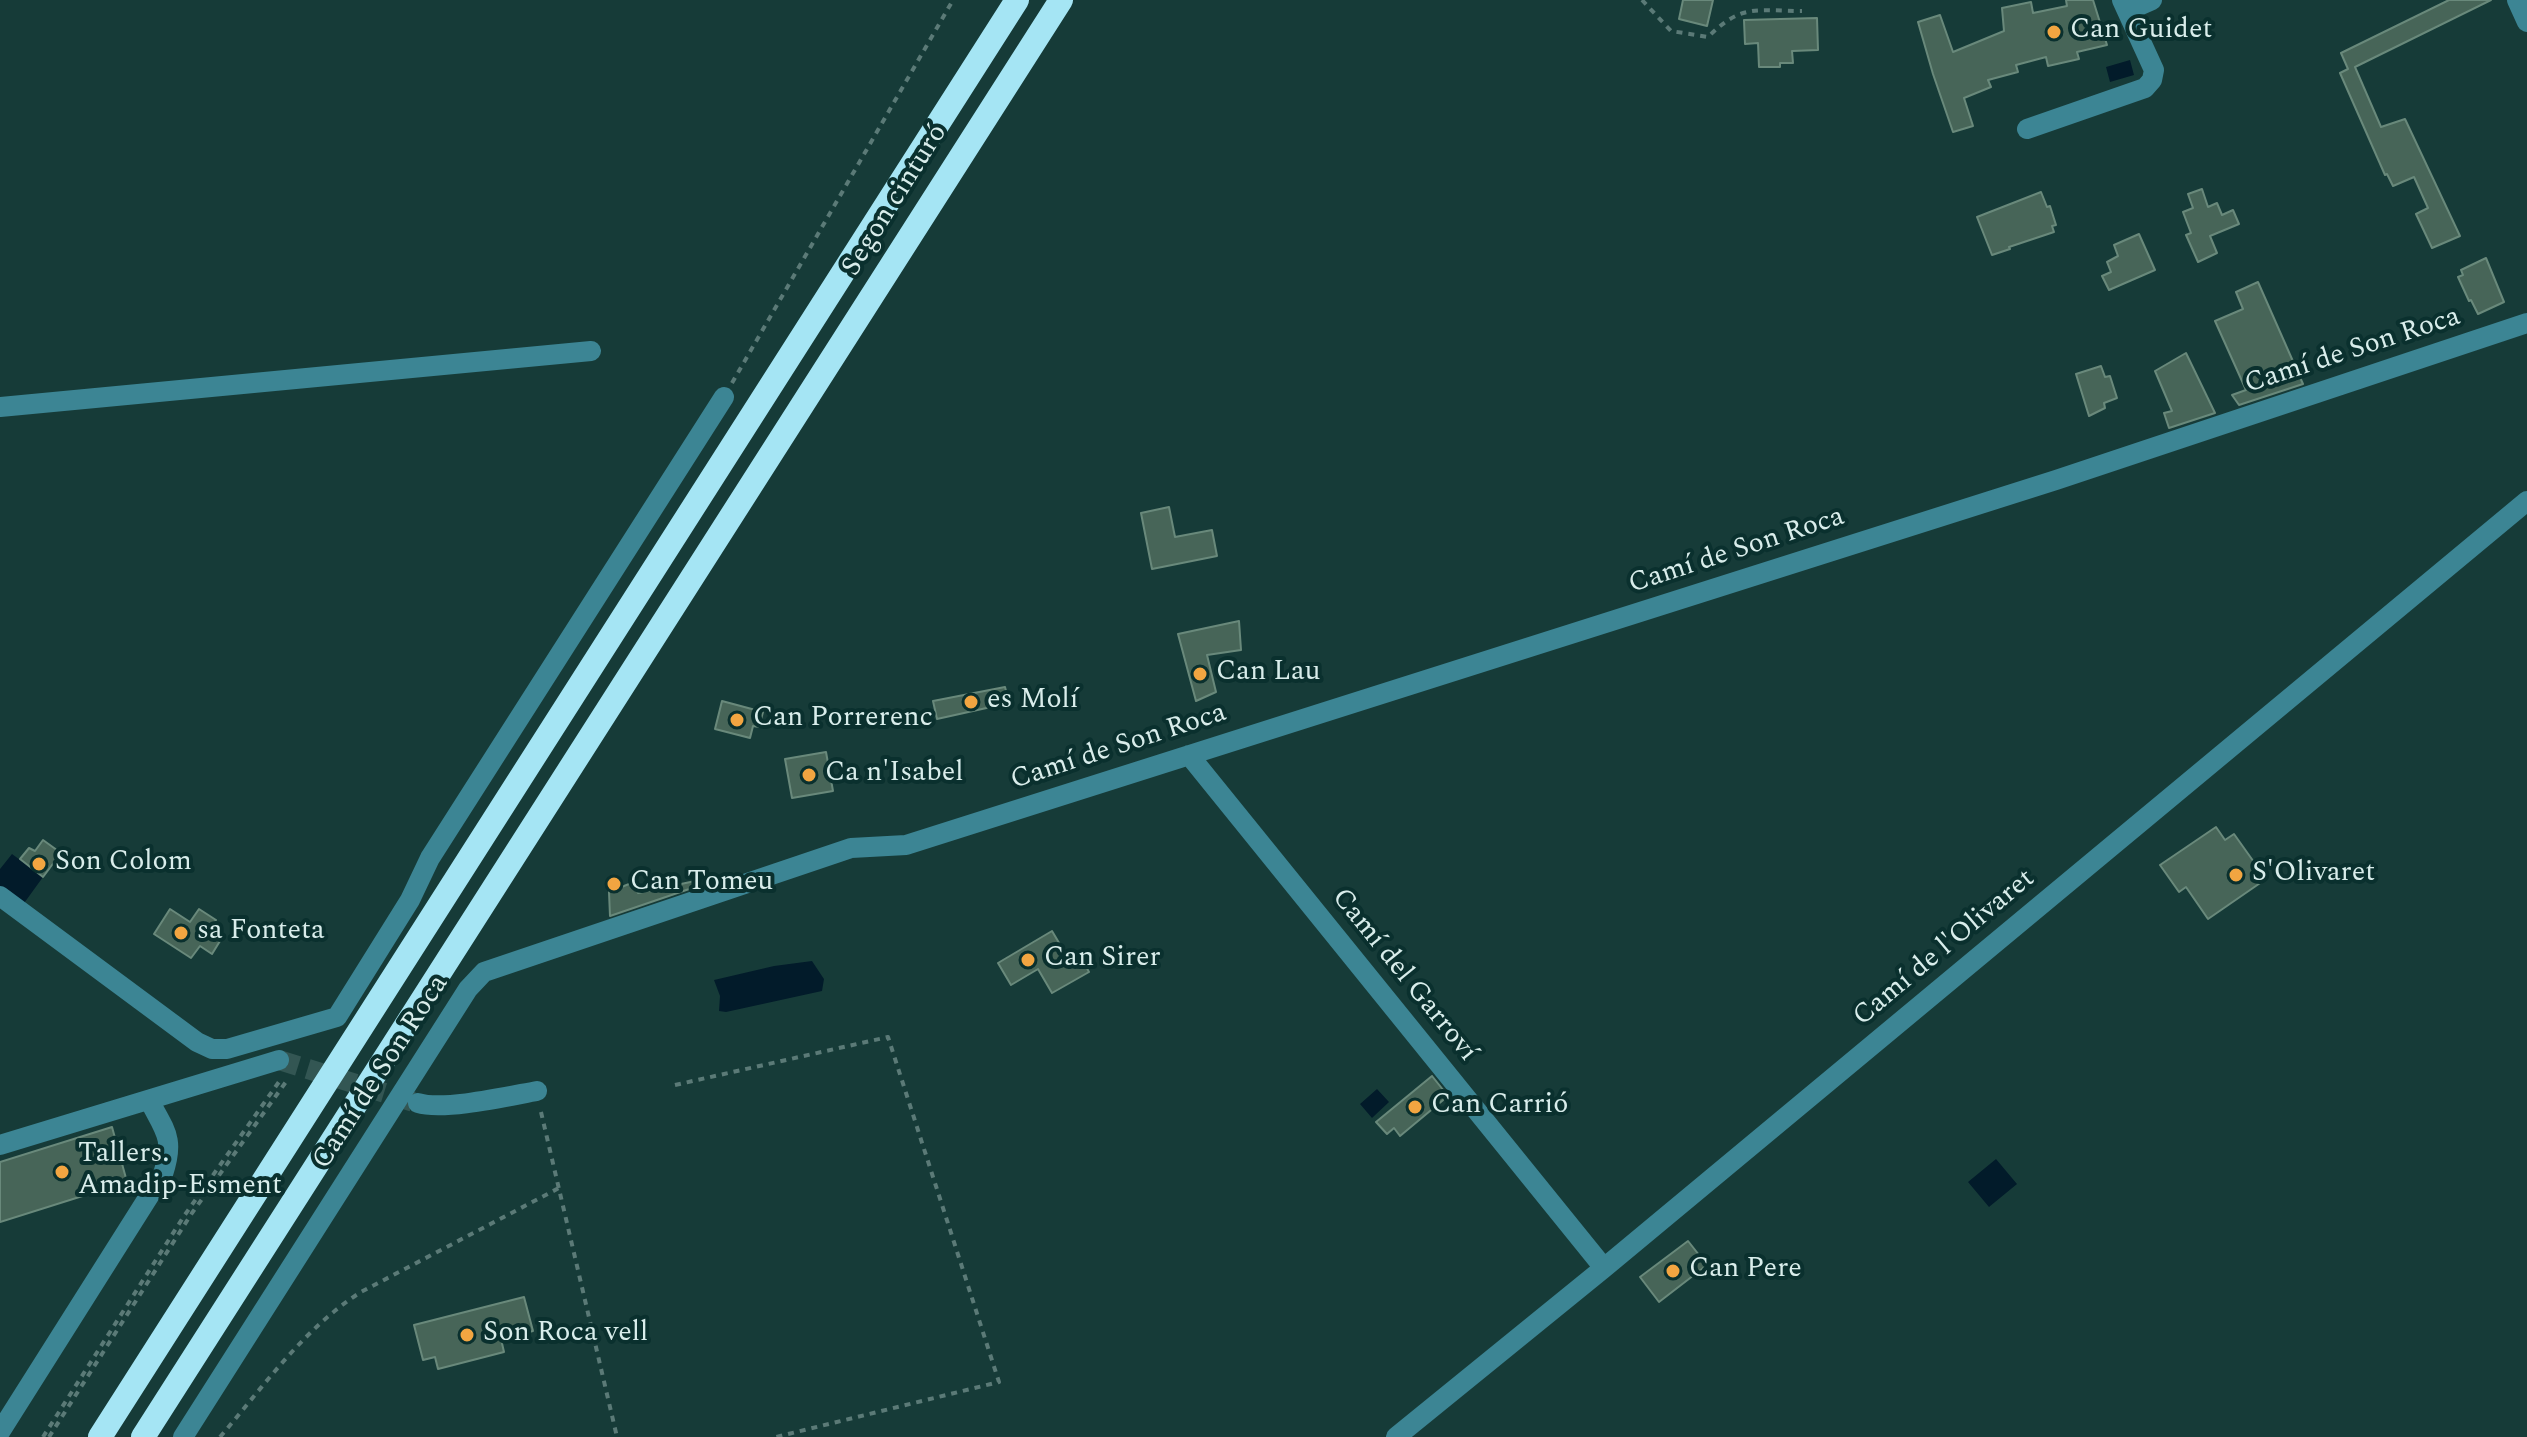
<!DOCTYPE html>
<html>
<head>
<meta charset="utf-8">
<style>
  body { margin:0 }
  canvas { display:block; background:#163b38 }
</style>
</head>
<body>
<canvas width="2527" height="1437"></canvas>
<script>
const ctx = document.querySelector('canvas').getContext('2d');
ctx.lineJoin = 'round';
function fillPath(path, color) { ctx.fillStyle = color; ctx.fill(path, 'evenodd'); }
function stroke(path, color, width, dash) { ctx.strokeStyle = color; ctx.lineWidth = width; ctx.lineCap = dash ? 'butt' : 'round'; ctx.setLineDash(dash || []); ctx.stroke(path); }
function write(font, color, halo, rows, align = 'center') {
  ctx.font = font + ' Spectral,serif'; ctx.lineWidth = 8; ctx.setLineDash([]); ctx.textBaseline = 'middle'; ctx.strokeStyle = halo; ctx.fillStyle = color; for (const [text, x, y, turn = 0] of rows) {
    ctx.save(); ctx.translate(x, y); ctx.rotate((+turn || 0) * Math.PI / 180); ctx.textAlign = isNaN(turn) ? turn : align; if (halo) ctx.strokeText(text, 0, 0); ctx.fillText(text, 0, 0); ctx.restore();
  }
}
const water = new Path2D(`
  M2130,60L2134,75L2110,82L2106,67Z
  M12,854L43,877L22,906L0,889V869Z
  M812,961L824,979L822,991L726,1012L719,1011L720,996L714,980L774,966Z
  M1377,1089L1389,1102L1372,1118L1360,1104Z
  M1996,1159L2017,1184L1989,1207L1968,1182Z`);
const building = new Path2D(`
  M1683,0H1713L1707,26L1679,19Z
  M2066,0H2093L2107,45L2077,52L2079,59L2048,66L2046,57L2016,65L2018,72L1988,80L1991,87L1964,98L1973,126L1953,132L1933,74L1918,22L1940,15L1953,52L2004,31L2002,8L2031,2L2033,13L2067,6Z
  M2449,0H2491L2355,67L2381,127L2405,119L2460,236L2432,248L2416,214L2428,208L2414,177L2393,186L2387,174L2385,175L2340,73L2348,69L2341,53Z
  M1817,18L1818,50L1792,51L1793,63H1780V67H1759L1758,43L1745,44L1744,20Z
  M2202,189L2208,207L2217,203L2222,215L2233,210L2239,224L2210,236L2217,253L2198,262L2186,235L2191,233L2183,212L2193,208L2188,194Z
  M2041,192L2047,207L2050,206L2056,225L2052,226L2054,232L2009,247L2010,249L1992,255L1977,217Z
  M2139,234L2155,270L2109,290L2102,276L2111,272L2107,262L2118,256L2114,245Z
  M2486,258L2504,302L2478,314L2471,300L2469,301L2458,277L2463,275L2461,270Z
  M2258,282L2303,384L2239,405L2232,395L2246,390L2215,321L2243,309L2236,292Z
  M2186,353L2215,413L2169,428L2164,413L2172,411L2155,371Z
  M2101,366L2105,377L2110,376L2117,398L2104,403L2105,408L2089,416L2076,374Z
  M1169,507L1175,537L1212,530L1217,556L1152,569L1141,513Z
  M1239,621L1241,650L1207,655L1216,692L1196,701L1178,634Z
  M1005,687L1009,703L937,719L933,701Z
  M722,701L763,712L759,727L753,726L750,738L715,729Z
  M826,752L833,791L792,798L785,759Z
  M2216,827L2225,840L2234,834L2266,879L2208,919L2186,887L2179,892L2160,865Z
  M43,840L61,853L43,877L20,859L29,848L35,851Z
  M700,880L701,885L610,916L609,892L634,882L638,893Z
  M170,909L190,922L199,909L216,920L207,933L220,941L212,954L200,946L191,958L154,934Z
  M1052,931L1071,963L1081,957L1089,972L1052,993L1038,969L1011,985L998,963Z
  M1432,1076L1448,1096L1400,1136L1394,1128L1387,1134L1376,1122Z
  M112,1127L127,1182L0,1222V1162Z
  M1688,1241L1707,1265L1659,1302L1640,1277Z
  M524,1297L533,1331L501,1339L504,1352L438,1369L435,1357L423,1360L414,1325Z`);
const minorTunnel = new Path2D(`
  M279,1060L414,1102`);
const path = new Path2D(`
  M1642,0L1671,31L1708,37C1742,3 1757,11 1802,11
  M732,383L953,0
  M675,1085L888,1037L999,1382L776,1437
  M541,1112L617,1437
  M43,1437L184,1216L281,1079
  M49,1437L192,1213L288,1079
  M220,1437C264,1386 304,1328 361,1292L559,1188`);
const minor = new Path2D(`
  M2517,0L2527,22
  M2127,11L2152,0
  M2027,129L2145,88L2152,80L2154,70L2122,0
  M0,407L591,351
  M1189,755L1604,1268
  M0,896L197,1042L212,1049H227L337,1017L410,900L430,858L724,397
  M418,1103C444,1111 509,1096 537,1091
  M0,1145L279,1060
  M0,1432L163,1174C175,1138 165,1131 149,1100
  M183,1437L468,989L484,972L851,848L906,845L2056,480L2527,323
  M1396,1437L1604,1268L2527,501`);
const highway = new Path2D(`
  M100,1437L1017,0
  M143,1437L1061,0`);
const markers = [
  [2054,32,8,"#f2a541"],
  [1200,674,8,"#f2a541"],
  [971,702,8,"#f2a541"],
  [737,720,8,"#f2a541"],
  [809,775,8,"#f2a541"],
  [39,864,8,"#f2a541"],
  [2236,875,8,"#f2a541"],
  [614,884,8,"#f2a541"],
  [181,933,8,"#f2a541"],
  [1028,960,8,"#f2a541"],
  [1415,1107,8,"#f2a541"],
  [62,1172,8,"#f2a541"],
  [1673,1271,8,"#f2a541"],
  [467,1335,8,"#f2a541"]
];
const poiNames = [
  ["Can Guidet",2070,32],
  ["Can Lau",1216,674],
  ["es Molí",987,702],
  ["Can Porrerenc",753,720],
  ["Ca n'Isabel",825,775],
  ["Son Colom",55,864],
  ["S'Olivaret",2252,875],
  ["Can Tomeu",630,884],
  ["sa Fonteta",197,933],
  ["Can Sirer",1044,960],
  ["Can Carrió",1431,1107],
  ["Tallers.",78,1156],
  ["Amadip-Esment",78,1188],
  ["Can Pere",1689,1271],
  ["Son Roca vell",483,1335]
];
const streetNames = [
  ["Segon cinturó",896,201,-58],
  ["Camí de Son Roca",2353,352,-18],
  ["Camí de Son Roca",1737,552,-18],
  ["Camí de Son Roca",1119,748,-18],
  ["Camí de l'Olivaret",1945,949,-40],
  ["Camí del Garroví",1403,976,51],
  ["Camí de Son Roca",382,1073,-57]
];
fillPath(water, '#021b2a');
fillPath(building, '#476558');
stroke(building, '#69897b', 2);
stroke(minorTunnel, '#335653', 20, [20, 10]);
stroke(path, '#5b7a77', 4, [6, 6]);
stroke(minor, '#3c8594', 20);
stroke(highway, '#a5e5f4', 24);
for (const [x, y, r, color] of markers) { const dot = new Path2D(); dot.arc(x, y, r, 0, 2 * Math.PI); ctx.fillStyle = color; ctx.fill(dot); stroke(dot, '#0a302e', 3); }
write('28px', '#d9edeb', '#0a302e', poiNames, 'left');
write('28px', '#d9edeb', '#0a302e', streetNames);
</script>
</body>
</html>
